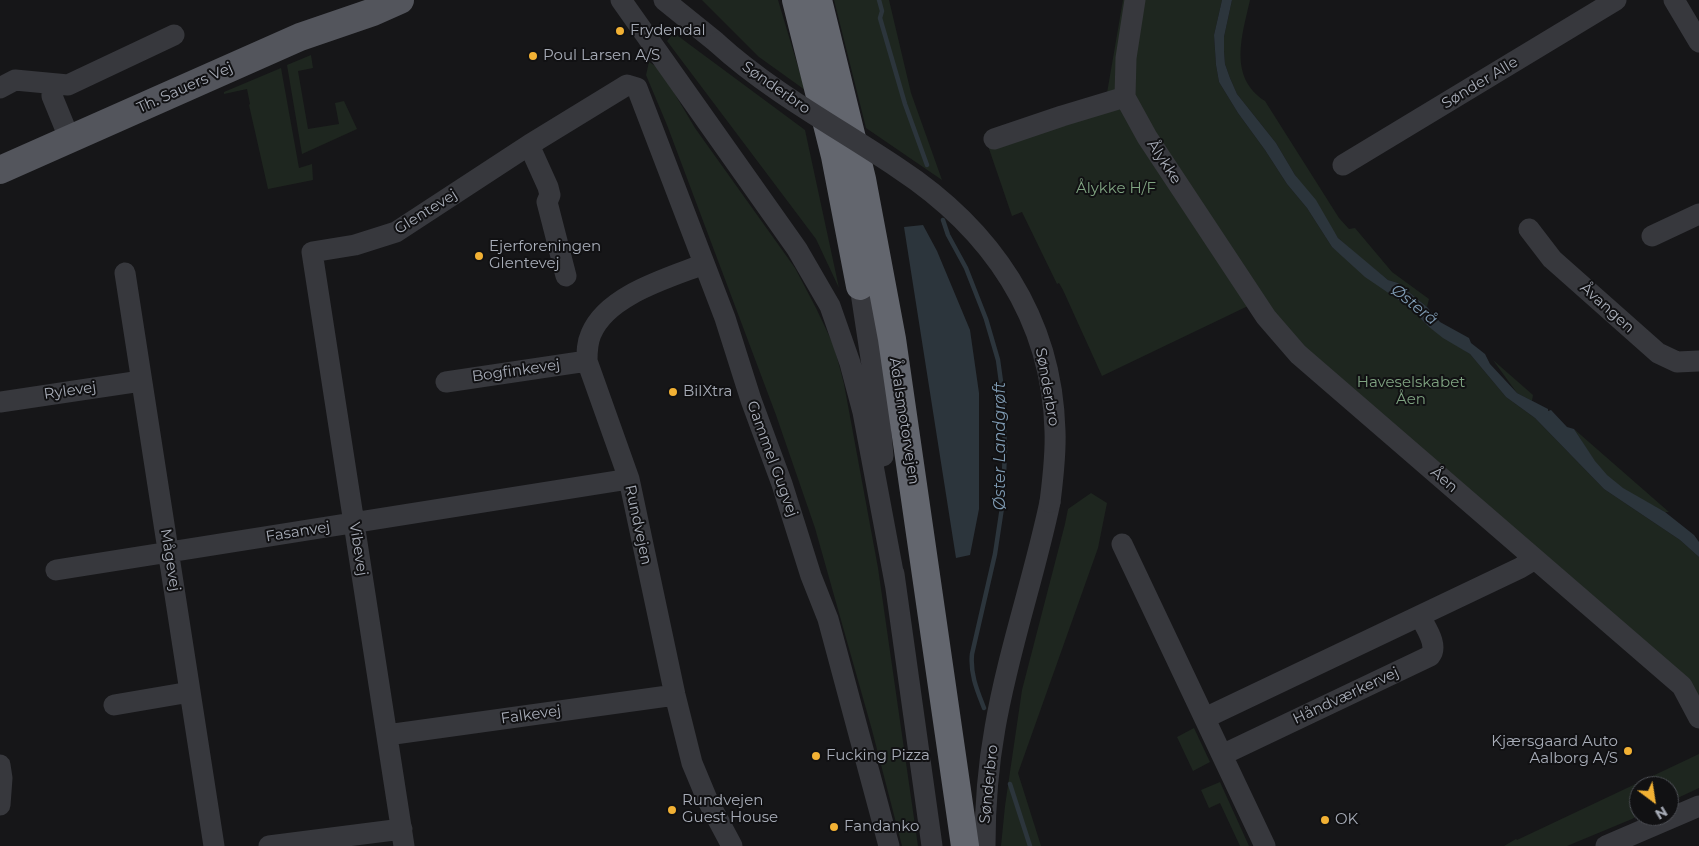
<!DOCTYPE html>
<html>
<head>
<meta charset="utf-8">
<style>
  body { margin:0 }
  #map { position:relative; width:1699px; height:846px; overflow:hidden; background:#161618; font-family:Montserrat,sans-serif }
  canvas { display:block }
  .north { position:absolute; left:1629px; top:776px; width:50px; height:50px; box-sizing:border-box; background:#111113; border:1px solid #4d4f55; border-radius:50%; rotate:149deg; font-size:14px; font-weight:700; line-height:20px; text-align:center; color:#a8adb8 }
  .north::after { content:''; display:block; margin:auto; width:18px; height:22px; background:#f2b134; clip-path:polygon(50% 0,100% 100%,50% 72%,0 100%) }
</style>
</head>
<body>
<div id="map">
<canvas width="1699" height="846"></canvas>
<div class="north">N</div>
</div>
<script>
const ctx = document.querySelector('canvas').getContext('2d');
ctx.lineJoin = 'round';
function fillPath(path, color) { ctx.fillStyle = color; ctx.fill(path, 'evenodd'); }
function stroke(path, color, width, dash) { ctx.strokeStyle = color; ctx.lineWidth = width; ctx.lineCap = dash ? 'butt' : 'round'; ctx.setLineDash(dash || []); ctx.stroke(path); }
function write(font, color, halo, rows, align = 'center') {
  ctx.font = font + ' Montserrat,sans-serif'; ctx.lineWidth = 4; ctx.setLineDash([]); ctx.textBaseline = 'middle'; ctx.strokeStyle = halo; ctx.fillStyle = color; for (const [text, x, y, turn = 0] of rows) {
    ctx.save(); ctx.translate(x, y); ctx.rotate((+turn || 0) * Math.PI / 180); ctx.textAlign = isNaN(turn) ? turn : align; if (halo) ctx.strokeText(text, 0, 0); ctx.fillText(text, 0, 0); ctx.restore();
  }
}
const green = new Path2D(`
  M702,0H778L805,90L759,57Z
  M834,0H889L911,93L942,180L866,128Z
  M1123,0H1222L1214,35L1216,65L1219,82L1238,113L1265,150L1287,184L1307,208L1332,247L1409,307L1429,327L1470,354L1506,397L1535,418L1604,489L1680,540L1699,557V710L1248,306L1102,376L1063,290L1059,283L1057,284L1022,212L1012,216L984,134L1107,93Z
  M1232,0H1250C1242,36 1228,77 1265,101L1339,218L1349,229L1355,228L1392,272L1429,299L1427,307L1398,283L1388,280L1363,260L1338,238L1295,175L1276,143L1237,94L1230,78L1225,64L1224,51V37Z
  M674,33L805,130L839,288L816,239L667,41Z
  M311,55L313,68L298,71L308,129L339,124L335,103L344,101L357,129L302,154L287,65Z
  M649,62L660,69L695,128L795,268L816,308L834,346L844,384L878,568L918,846H902L872,730L815,528L776,415L667,125L646,75Z
  M281,68L299,168L312,164L313,180L268,189L249,105L250,104L247,89L224,94V92Z
  M1493,360L1533,395L1532,401L1517,393Z
  M1574,429L1669,512H1665C1646,501 1621,491 1605,474C1593,461 1584,444 1574,429Z
  M1091,493L1107,503L1098,548L1018,773L1041,846H1001L1005,806L1022,690L1065,524L1068,509Z
  M1194,728L1210,762L1193,771L1177,737Z
  M1699,754V788L1669,802V786H1639V815L1632,819L1567,846H1504L1516,839L1517,840Z
  M1220,782L1249,846H1240L1220,803L1209,808L1201,790Z`);
const water = new Path2D(`
  M1222,0H1232L1224,37V51L1225,64L1230,78L1237,94L1276,143L1295,175L1316,200L1338,238L1388,280L1398,283L1427,307L1440,322L1469,338L1471,343L1485,354L1490,364L1517,393L1548,409V411L1551,410L1567,427L1574,429L1595,461L1607,475L1623,488L1665,512L1694,535L1699,542V557L1680,540L1604,489L1535,418L1506,397L1470,354L1443,338L1429,327L1409,307L1365,277L1332,247L1307,208L1287,184L1265,150L1238,113L1219,82L1216,65L1214,35Z
  M923,225L937,251L970,330L979,393V509L970,555L956,558L904,227Z`);
const stream = new Path2D(`
  M879,0L882,11L880,18L905,104L927,165
  M943,220L948,235L966,268L986,319L998,360L1002,389L1005,447L1003,501L995,554L972,654C970,674 977,690 984,708
  M1010,784L1030,846`);
const minor = new Path2D(`
  M621,0L797,249L830,306L850,363L863,412L896,588
  M664,0L716,42
  M1135,0L1126,58L1125,97L1147,137L1266,317L1298,354L1682,686L1699,718
  M1674,0L1699,42
  M52,84V96L70,140
  M0,88L15,80L68,85L174,35
  M994,139L1062,116L1125,97
  M529,145L548,187L550,195L547,202L566,276
  M1343,165L1616,0
  M1529,229L1552,259L1658,353L1677,362L1699,361
  M1652,236L1699,214
  M704,264C668,278 607,295 591,334C587,343 587,351 587,361L629,479L675,695L692,763L707,799L732,846
  M125,273L214,846
  M860,286L879,411L883,456
  M446,382L587,361
  M0,402L141,381
  M1122,544L1265,846
  M56,570L629,479
  M894,574L932,846
  M114,705L190,692
  M1205,718L1520,568L1535,559
  M387,735L675,695
  M1222,755L1430,656C1439,645 1425,627 1420,616
  M0,765L2,778L0,805
  M269,846L402,829
  M404,846L312,252L355,245L396,232L529,145L627,85L637,88L725,318L751,400L782,484L811,576L828,619L889,846
  M985,846C985,807 988,767 995,728C1008,652 1034,578 1050,502
  M1606,846L1699,806`);
const major = new Path2D(`
  M0,170L300,37L373,12L400,0`);
const highway = new Path2D(`
  M796,0L835,156L860,286
  M818,0L862,179L892,339L965,846`);
const minorBridge = new Path2D(`
  M717,43C772,93 837,127 898,168C991,229 1052,317 1055,431C1056,455 1053,478 1050,502`);
const markers = [
  [620,31,5,"#f2b134"],
  [533,56,5,"#f2b134"],
  [479,256,5,"#f2b134"],
  [673,392,5,"#f2b134"],
  [1628,751,5,"#f2b134"],
  [816,756,5,"#f2b134"],
  [672,810,5,"#f2b134"],
  [1325,820,5,"#f2b134"],
  [834,827,5,"#f2b134"]
];
const poiNames = [
  ["Frydendal",630,31],
  ["Poul Larsen A/S",543,56],
  ["Ejerforeningen",489,247],
  ["Glentevej",489,264],
  ["BilXtra",683,392],
  ["Kjærsgaard Auto",1618,742,"right"],
  ["Aalborg A/S",1618,759,"right"],
  ["Fucking Pizza",826,756],
  ["Rundvejen",682,801],
  ["Guest House",682,818],
  ["OK",1335,820],
  ["Fandanko",844,827]
];
const streetNames = [
  ["Sønder Alle",1480,83,-31],
  ["Th. Sauers Vej",185,88,-24],
  ["Sønderbro",776,88,35],
  ["Ålykke",1164,162,57],
  ["Glentevej",426,212,-32],
  ["Åvangen",1607,308,42],
  ["Bogfinkevej",516,371,-8],
  ["Sønderbro",1047,387,80],
  ["Rylevej",70,391,-8],
  ["Ådalsmotorvejen",904,421,81],
  ["Gammel Gugvej",772,459,70],
  ["Åen",1444,480,41],
  ["Rundvejen",638,525,78],
  ["Fasanvej",298,532,-9],
  ["Vibevej",358,549,81],
  ["Mågevej",170,560,81],
  ["Håndværkervej",1346,696,-25],
  ["Falkevej",531,715,-8],
  ["Sønderbro",989,784,-84]
];
const parkNames = [
  ["Ålykke H/F",1116,189],
  ["Haveselskabet",1411,383],
  ["Åen",1411,400]
];
const waterNames = [
  ["Østerå",1414,305,39],
  ["Øster Landgrøft",1000,446,-90]
];
fillPath(green, '#1e261f');
fillPath(water, '#2c353c');
stroke(stream, '#2c353c', 4.5);
stroke(minor, '#37383d', 21);
stroke(major, '#53555c', 28);
stroke(highway, '#63666e', 28);
stroke(minorBridge, '#37383d', 21);
for (const [x, y, r, color] of markers) { const dot = new Path2D(); dot.arc(x, y, r, 0, 2 * Math.PI); ctx.fillStyle = color; ctx.fill(dot); stroke(dot, '#111113', 2); }
write('15px', '#a8adb8', '#111113', poiNames, 'left');
write('15px', '#a8adb8', '#111113', streetNames);
write('15px', '#7fa381', '#111113', parkNames);
write('italic 16px', '#7f9bb3', '#111113', waterNames);
</script>
</body>
</html>
